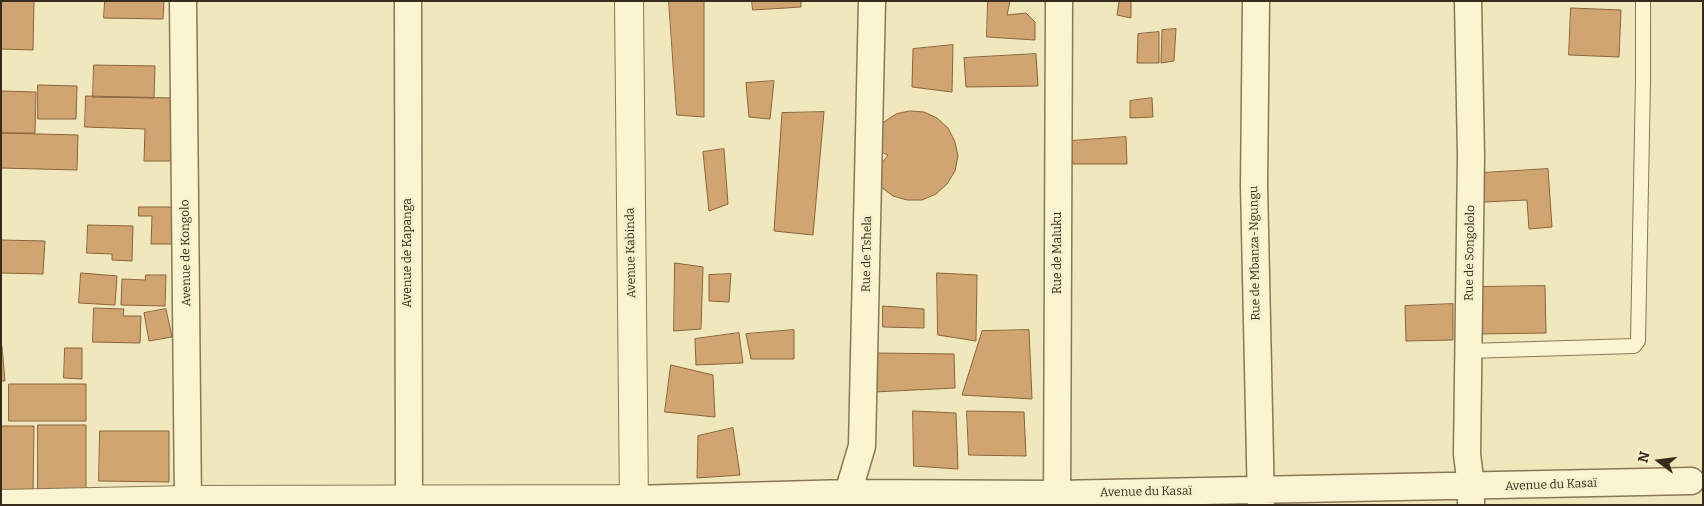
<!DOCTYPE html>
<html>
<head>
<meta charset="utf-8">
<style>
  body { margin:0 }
  #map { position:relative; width:1704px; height:506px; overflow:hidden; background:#f0e7bd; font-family:Bitter,serif }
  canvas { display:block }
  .frame { position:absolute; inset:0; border:2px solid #372c1b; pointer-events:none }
  .north { position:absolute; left:1634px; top:436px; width:50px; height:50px; -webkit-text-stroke:4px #f7f0cd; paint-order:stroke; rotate:285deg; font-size:14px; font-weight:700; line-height:20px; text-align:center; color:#372c1b }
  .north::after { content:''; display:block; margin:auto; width:18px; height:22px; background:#372c1b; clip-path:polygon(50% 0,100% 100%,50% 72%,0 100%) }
</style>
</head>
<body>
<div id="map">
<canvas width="1704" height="506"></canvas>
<div class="frame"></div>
<div class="north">N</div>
</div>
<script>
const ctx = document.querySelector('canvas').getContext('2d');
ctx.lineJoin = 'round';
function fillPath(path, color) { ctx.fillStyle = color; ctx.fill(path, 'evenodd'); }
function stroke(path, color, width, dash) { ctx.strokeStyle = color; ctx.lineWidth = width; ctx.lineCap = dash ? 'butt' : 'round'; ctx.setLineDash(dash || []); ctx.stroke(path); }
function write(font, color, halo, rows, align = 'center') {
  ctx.font = font + ' Bitter,serif'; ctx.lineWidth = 4.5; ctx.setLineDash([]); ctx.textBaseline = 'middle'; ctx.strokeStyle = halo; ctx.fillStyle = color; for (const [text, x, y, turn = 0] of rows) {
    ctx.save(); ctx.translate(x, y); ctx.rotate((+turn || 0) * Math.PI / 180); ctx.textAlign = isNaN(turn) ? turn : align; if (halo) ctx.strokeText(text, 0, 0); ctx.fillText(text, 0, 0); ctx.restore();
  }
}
const building = new Path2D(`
  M1,1H34L33,50L1,49Z
  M105,1H164L163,19L104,18Z
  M669,1H704V117L677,115Z
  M752,1H801V7L753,10Z
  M988,1H1010L1007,15L1026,13L1035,22V40L987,37Z
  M1131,1V18L1117,15L1119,2Z
  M1571,8L1621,10L1619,57L1569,55Z
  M1176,29L1174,61L1161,63L1162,30Z
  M1159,32V63H1137L1138,34Z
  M953,45L952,92L912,87L913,49Z
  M1036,54L1038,86L966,87L964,58Z
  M94,65L155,66L154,98L93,97Z
  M774,81L770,119L749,117L746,83Z
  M38,85L77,86L76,119H38Z
  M1,91L36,92L35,133H1Z
  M86,96L173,98L172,161H144L145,129L85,127Z
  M1152,98L1153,117L1130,118V101Z
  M910,111L924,112L937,118L948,128L955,142L958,156L955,171L947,184L936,194L922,200H907L893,196L881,187L873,175L888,155L869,147L874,133L884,122L896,114Z
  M824,112L813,235L774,231L782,113Z
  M1,133L78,135L77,170L1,168Z
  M1126,137L1127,164H1073L1071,141Z
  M724,149L728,204L709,211L703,152Z
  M1548,169L1552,227L1529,229L1527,200L1484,202L1482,173Z
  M139,207H183L182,244H151L152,216H139Z
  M88,225L133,226L132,261L112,260V254L87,253Z
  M1,240L45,241L43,274L1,273Z
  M675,263L703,267L701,329L674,331Z
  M81,273L117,276L115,305L79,303Z
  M937,273L977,275L976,341L938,335Z
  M731,274L729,302L709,301V275Z
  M146,275H166L165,306L121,305L122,279L145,280Z
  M1545,286L1546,333L1478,334L1477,287Z
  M1453,304V340L1406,341L1405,306Z
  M883,306L924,309V328L883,327Z
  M94,308L124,309L123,316H141L140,343L93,342Z
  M166,309L172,337L149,341L144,313Z
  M794,330V359H751L746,334Z
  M1029,330L1032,399L962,395L982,331Z
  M739,333L743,363L696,365L695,339Z
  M2,347L5,381H1V348Z
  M65,348H82V379L64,378Z
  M876,353L954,354L955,388L874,392Z
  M671,365L713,375L715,417L665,412Z
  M9,384H86V421H9Z
  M913,411L956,413L958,469L914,466Z
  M967,411L1024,412L1026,456L969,455Z
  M38,425H86V495H38Z
  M1,426H34L33,494H1Z
  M733,428L740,475L697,478L698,436Z
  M100,431H169V482L99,481Z`);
const service = new Path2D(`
  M1468,351L1634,346L1638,341L1643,81V1`);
const minor = new Path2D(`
  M183,1L188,505
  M408,1L409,505
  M1256,1L1254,185L1261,505
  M1468,1L1471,156L1467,454L1471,487V504
  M633,499L848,493L1057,494L1691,481
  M848,505V493L862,446L872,1
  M1057,505L1059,1`);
const tertiary = new Path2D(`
  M629,1L634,505
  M1,504L188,500L633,499`);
const streetNames = [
  ["Avenue de Kongolo",186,253,-91],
  ["Avenue de Kapanga",408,253,-90],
  ["Avenue Kabinda",631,253,-91],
  ["Rue de Maluku",1058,253,-90],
  ["Rue de Mbanza-Ngungu",1255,253,-91],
  ["Rue de Songololo",1470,253,-89],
  ["Rue de Tshela",867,254,-89],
  ["Avenue du Kasaï",1551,485,-2],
  ["Avenue du Kasaï",1146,492,-1]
];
fillPath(building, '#d1a571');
stroke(building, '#89643a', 1);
stroke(service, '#897855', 16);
stroke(minor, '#897855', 29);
stroke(tertiary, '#897855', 30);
stroke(service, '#fbf4d1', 14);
stroke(minor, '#fbf4d1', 26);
stroke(tertiary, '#fbf4d1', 28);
write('12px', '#372c1b', '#f7f0cd', streetNames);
</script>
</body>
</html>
